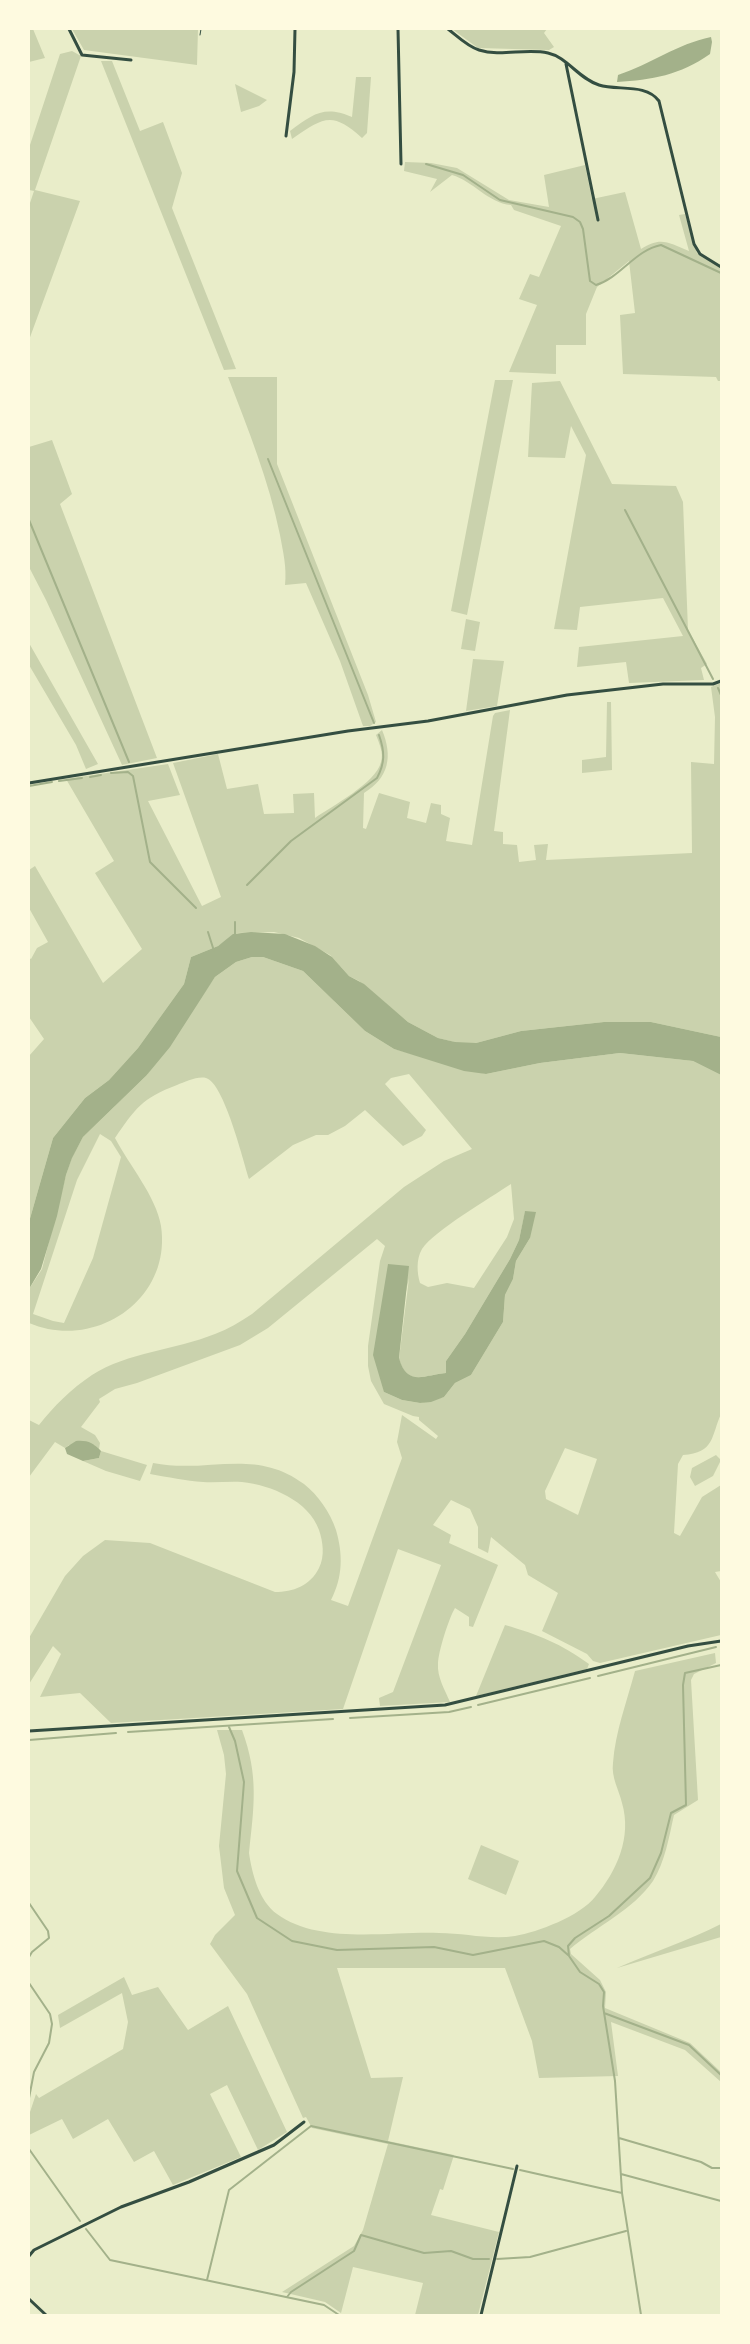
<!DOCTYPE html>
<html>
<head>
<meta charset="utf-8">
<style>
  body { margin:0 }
  #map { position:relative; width:750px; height:2344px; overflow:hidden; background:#e9edc9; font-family:"PT Sans Narrow",sans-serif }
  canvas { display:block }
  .frame { position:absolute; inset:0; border:30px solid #fefae0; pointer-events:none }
</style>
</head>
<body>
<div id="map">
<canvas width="750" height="2344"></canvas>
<div class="frame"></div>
</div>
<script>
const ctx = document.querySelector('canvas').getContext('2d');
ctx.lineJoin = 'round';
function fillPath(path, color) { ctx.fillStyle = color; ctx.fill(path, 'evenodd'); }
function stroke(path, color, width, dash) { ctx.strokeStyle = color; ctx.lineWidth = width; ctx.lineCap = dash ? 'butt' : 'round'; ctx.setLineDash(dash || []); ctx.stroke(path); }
const green = new Path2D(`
  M29,29H33L45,58L29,62Z
  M72,29H198L197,65L84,50Z
  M452,29H547L544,33L554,47L549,50L478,48Z
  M72,51L81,56L35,190L80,201L29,340V206L34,191L29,190V148L60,54Z
  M101,61H112L140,131L163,122L182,173L172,208L236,369L224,370Z
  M356,77H371L367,133L362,138C332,111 324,117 292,139L290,131C313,114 324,105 352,117Z
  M235,84L267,100L259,106L241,112Z
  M405,162L431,163L457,168L509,200L549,207L544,175L585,165L592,199L625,192L641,249C661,236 669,243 689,251L679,215L685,214L697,253L721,268V381H718L716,377L623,374L620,315L635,313L629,261L597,287L586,314V345H556V374L509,372L537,305L519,299L530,274L539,277L561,226L514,210L511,205C488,203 473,181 452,175L430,192L437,179L404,171Z
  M228,377H277V464L368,695L376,722L370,726H363L340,661L306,583L285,585C287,567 283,552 280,535C269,481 248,429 228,377Z
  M495,380H513L467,615L451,611Z
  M560,381L612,484L676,486L683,502L688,630L707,664L701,668L704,680L629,683L626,662L577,667L579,647L683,636L663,598L580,607L577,630L554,629L586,455L571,426L565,458L528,457L532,383Z
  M52,440L72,494L60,504L157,758L122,765L46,600L29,567V447Z
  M466,619L480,622L475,651L461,649Z
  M29,643L98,764L86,769L76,745L29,665Z
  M473,659L504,661L497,706L466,711Z
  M721,683V1037L651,1022H604L521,1031L476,1043H458L438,1038L408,1022L359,981L349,976L330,955L299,938L274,932L237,933L218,946L191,957L184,984L138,1048L109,1080L85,1098L53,1138L29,1222V1056L44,1039L29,1017V958L31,959L37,948L48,942L29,908V870L35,866L103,983L142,949L95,873L114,861L66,779L168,764L180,795L148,801L202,906L221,897L173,763L218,754L227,789L258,784L264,814L294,813L293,794L314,793L315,818C332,806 376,783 381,762C384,753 379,743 376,735L382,730C393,756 389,778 364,793L363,828L366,829L379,793L410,802L407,818L426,823L431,803L441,805V814L450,818L446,841L472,845L493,716L495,713L510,710L494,831L503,832V844L517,845L519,862L536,860L534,845L548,844L546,860L692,853L691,762L714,764L715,717L711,687Z
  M607,702H611L612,770L582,773V760L606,757Z
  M252,957H263L303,971L365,1031L394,1049L486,1074L540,1063L620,1053L693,1061L721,1075V1414C711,1436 715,1453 683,1455L678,1464L674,1533L680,1536L702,1497L721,1485V1571L715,1572L721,1582V1635L600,1663L593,1661L587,1654L542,1631L558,1593L528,1575L525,1565L491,1537L488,1553L478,1548V1527L470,1509L451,1500L433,1525L451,1535L449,1543L498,1565L473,1627L469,1626V1617L455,1608C449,1618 438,1652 438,1664C437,1677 445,1690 450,1702L380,1706L379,1698L393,1692L441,1565L398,1549L343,1709L111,1723L80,1693L40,1697L61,1654L53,1646L29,1684V1638L65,1576L83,1556L105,1540L150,1543L275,1592C293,1592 310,1586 319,1568C325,1556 323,1542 319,1530C309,1501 271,1485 242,1482C229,1481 216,1483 203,1482C186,1481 168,1477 150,1474L153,1463C207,1474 255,1447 304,1484C318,1495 330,1512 336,1530C343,1554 343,1577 331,1600L348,1606L402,1458L397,1442L402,1415L436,1439L438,1436L419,1420V1417L413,1416L384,1404L371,1381L368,1366V1346L380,1261L385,1246L377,1239L268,1328L240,1345L137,1383L115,1389L99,1399L100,1402L81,1427L95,1435L100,1443L99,1449L94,1445H69L65,1448L55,1442L29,1477V1420L39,1425C54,1406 71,1389 92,1375C128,1352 175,1350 215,1334C228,1329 240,1322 252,1314L404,1187L444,1161L472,1149L409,1074L391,1078L385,1084L426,1130L422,1136L403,1146L365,1110L345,1126L328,1135H316L293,1145L249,1179C243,1160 224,1083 206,1078C197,1076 185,1082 177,1085C142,1098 135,1109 115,1138C129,1165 156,1196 161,1226C172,1300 95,1351 29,1323V1289L42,1269L66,1175L72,1157L83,1137L146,1076L215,977L236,962ZM100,1134L111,1141L121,1157L93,1258L64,1323L53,1321L33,1314L77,1180ZM511,1184L514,1219L507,1237L474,1288L447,1283L428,1287L420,1283C417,1273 416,1259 422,1249C434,1231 490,1198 511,1184ZM525,1212L530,1238L516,1261L513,1279L505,1295L503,1322L471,1375L455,1383L444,1397L420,1403L402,1400L384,1392L409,1278L399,1359C407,1387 424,1375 446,1373V1361L465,1334L510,1259L519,1240ZM565,1448L597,1459L578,1515L546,1499L545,1491Z
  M101,1451L147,1465L140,1481L106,1471L83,1461L99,1458Z
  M716,1455L721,1460L713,1476L695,1486L690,1477L692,1468Z
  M505,1625C539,1635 560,1643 589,1664L587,1669L476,1696Z
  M715,1653L716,1663L694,1674L691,1680L698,1800L674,1815C669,1837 665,1862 653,1881C633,1910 597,1926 570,1949L571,1954L600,1980L606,1992L605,2008L690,2043L721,2072V2082L685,2050L611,2022L618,2076L539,2078L532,2041L505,1968H337L371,2078L403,2077L388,2141L454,2155L443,2190L440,2189L431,2215L499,2232L478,2315H415L423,2283L353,2267L341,2313L325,2302L282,2292L354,2246L363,2230L388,2144L312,2128L306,2117L303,2118L247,1994L210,1944L215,1935L235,1915L224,1888L219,1846L226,1774L224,1755L217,1730H242C259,1776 254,1806 249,1853C252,1874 259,1901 277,1914C319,1945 390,1931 439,1933C464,1933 490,1940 515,1936C538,1932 580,1916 595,1897C617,1871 632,1837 622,1803C619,1790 611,1777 613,1763C615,1733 627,1701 635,1671Z
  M481,1845L519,1861L506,1895L468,1879Z
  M721,1924V1937L617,1968C651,1953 687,1941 721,1924Z
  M124,1977L132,1995L158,1987L188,2030L228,2006L287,2132L258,2150L227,2085L210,2094L241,2157L173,2185L154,2151L134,2162L108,2119L73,2139L62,2119L29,2135V2115L36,2094L39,2098L123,2049L128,2022L122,1993L60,2028L58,2015Z`);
const water = new Path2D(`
  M711,37L712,42L710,54C680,75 652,80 617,82L618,75C651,64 677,44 711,37Z
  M251,932L285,934L315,946L332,957L349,976L364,984L408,1022L438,1038L455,1042L476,1043L521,1031L604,1022H651L721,1037V1075L693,1061L620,1053L540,1063L486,1074L464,1071L394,1049L365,1031L303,971L263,957H252L236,962L215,977L170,1047L146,1076L83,1137L72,1158L66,1175L57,1216L41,1269L29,1289V1222L53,1138L85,1098L109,1080L138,1048L184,984L191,957L218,946L233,934Z
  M525,1211L536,1212L530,1238L516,1261L513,1279L505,1295L503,1322L471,1375L455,1383L444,1397L431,1402L420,1403L402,1400L384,1392L373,1355L388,1264L409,1266L399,1358C407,1387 424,1375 446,1373V1361L465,1334L510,1259L519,1240Z
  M76,1441C87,1440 94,1443 101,1451L99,1458L83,1461L67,1454L65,1448Z`);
const stream = new Path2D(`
  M426,164L463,175L500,200L573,217L580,222L583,229L590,281L596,285C620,278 635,250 661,245L721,273
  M268,459L374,723
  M625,510L713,679
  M29,520L129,762
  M718,688L721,695
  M111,773L128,772L133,776L150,862L196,908
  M90,777L101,775
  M59,781L82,778
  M29,786L52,782
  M247,885L291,841L377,778C385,763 385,752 379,735
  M235,922V935
  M208,932L214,951
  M598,1676L716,1647
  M478,1705L590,1678
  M350,1718L449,1712L471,1707
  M229,1727L235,1741L244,1782L237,1871L257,1918L292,1941L337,1950L434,1947L473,1955L544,1941L559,1947L568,1955
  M128,1732L333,1719
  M29,1740L116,1733
  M29,1903L48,1931L49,1938L32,1952L29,1957
  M29,1983L50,2014L52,2024L49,2043L34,2072L29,2098
  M604,2013L689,2045L721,2075
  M619,2138L701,2162L712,2168H721
  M29,2149L80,2221
  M520,2170L622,2193
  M621,2174L721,2201
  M86,2229L110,2260L324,2305L339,2315
  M497,2259L530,2257L626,2231
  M207,2280L229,2190L311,2126L513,2169
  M287,2297L291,2292L354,2251L361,2235L424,2253L451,2251L473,2259H489
  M641,2315L622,2193L615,2081L603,2006L604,1992L599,1984L580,1972L569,1956L568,1946L575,1938L609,1916L650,1878L661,1853L671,1813L686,1805L683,1685L685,1673L721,1665`);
const service = new Path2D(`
  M200,35L201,29`);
const minor = new Path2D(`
  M69,29L82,55L131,60
  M398,29L401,164
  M448,29C457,36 468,47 479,50C501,57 525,48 548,53C567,57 579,79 599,85C617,91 646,83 659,101L694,244L700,254L721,267
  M566,64L598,220
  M286,136L294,72L295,29
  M29,783L348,731L428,721L567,695L663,684H713L721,681
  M29,1731L445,1705L688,1646L721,1641
  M29,2256L34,2250L121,2207L189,2182L274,2145L304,2122
  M29,2299L46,2315
  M481,2315L517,2166`);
fillPath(green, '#cad2ad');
fillPath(water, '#a3b18a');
stroke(stream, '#a3b18a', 2);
stroke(service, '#344e41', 1);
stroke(minor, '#344e41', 3);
</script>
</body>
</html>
